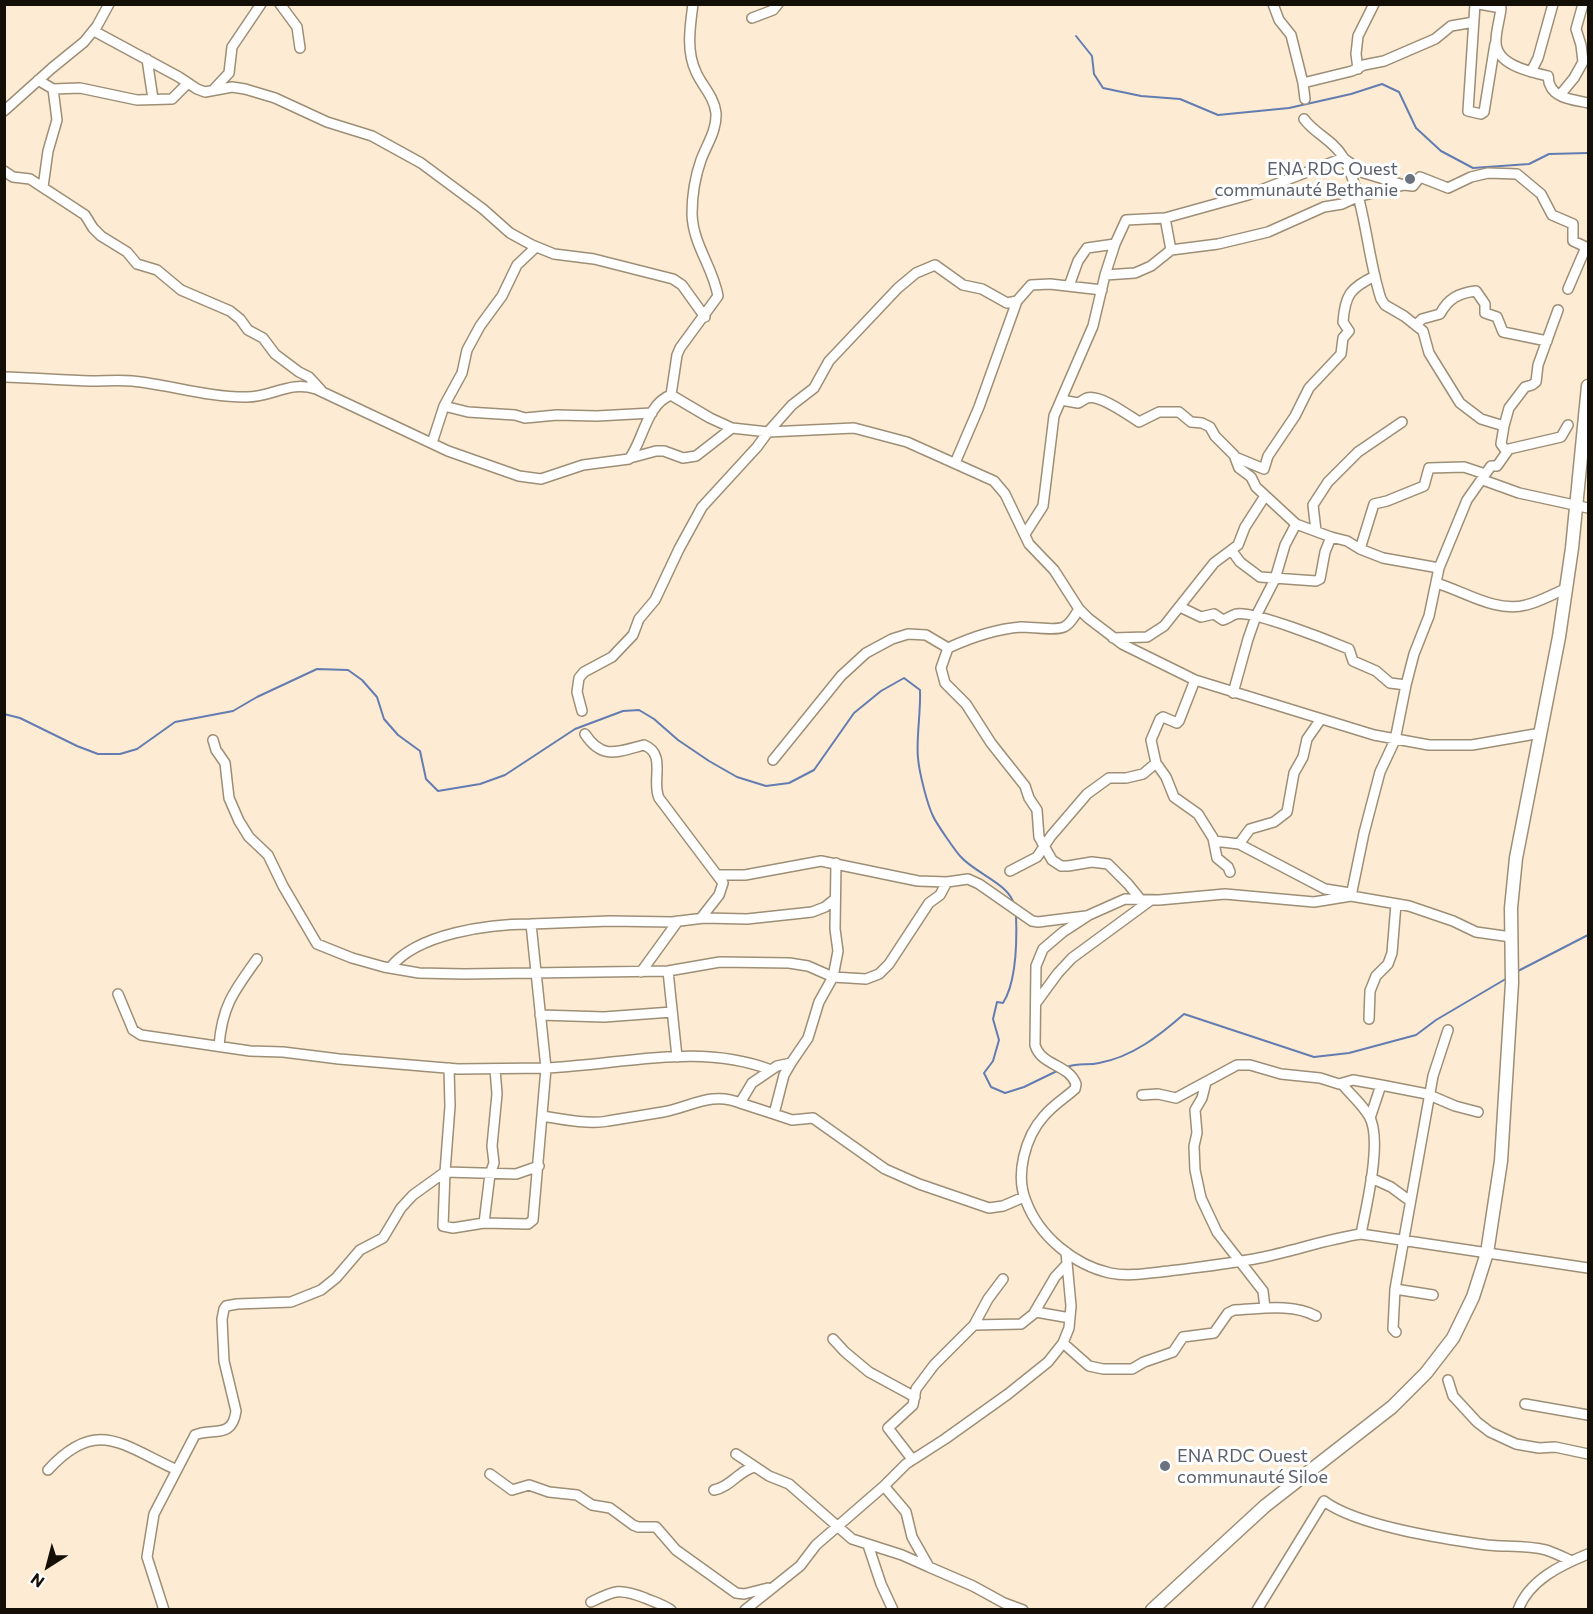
<!DOCTYPE html>
<html>
<head>
<meta charset="utf-8">
<style>
  body { margin:0 }
  #map { position:relative; width:1593px; height:1614px; overflow:hidden; background:#fdecd3; font-family:Commissioner,sans-serif }
  canvas { display:block }
  .frame { position:absolute; inset:0; border:6px solid #140f06; pointer-events:none }
  .north { position:absolute; left:18px; top:1536px; width:60px; height:60px; -webkit-text-stroke:4px #fff; paint-order:stroke; rotate:216deg; font-size:16px; font-weight:700; line-height:24px; text-align:center; color:#140f06 }
  .north::after { content:''; display:block; margin:auto; width:21px; height:27px; background:#140f06; clip-path:polygon(50% 0,100% 100%,50% 72%,0 100%) }
</style>
</head>
<body>
<div id="map">
<canvas width="1593" height="1614"></canvas>
<div class="frame"></div>
<div class="north">N</div>
</div>
<script>
const ctx = document.querySelector('canvas').getContext('2d');
ctx.lineJoin = 'round';
function stroke(path, color, width, dash) { ctx.strokeStyle = color; ctx.lineWidth = width; ctx.lineCap = dash ? 'butt' : 'round'; ctx.setLineDash(dash || []); ctx.stroke(path); }
function write(font, color, halo, rows, align = 'center') {
  ctx.font = font + ' Commissioner,sans-serif'; ctx.lineWidth = 6; ctx.setLineDash([]); ctx.textBaseline = 'middle'; ctx.strokeStyle = halo; ctx.fillStyle = color; for (const [text, x, y, turn = 0] of rows) {
    ctx.save(); ctx.translate(x, y); ctx.rotate((+turn || 0) * Math.PI / 180); ctx.textAlign = isNaN(turn) ? turn : align; if (halo) ctx.strokeText(text, 0, 0); ctx.fillText(text, 0, 0); ctx.restore();
  }
}
const stream = new Path2D(`
  M1076,36L1092,56L1094,74L1103,88L1141,96L1180,99L1218,115L1289,108L1351,94L1382,84L1399,92L1416,128L1441,151L1473,168L1529,164L1549,154L1588,153
  M4,714L20,718L77,746L98,754H120L137,749L175,722L233,711L257,697L317,669L348,670L362,680L377,697L384,719L398,735L420,751L426,779L438,791L480,784L505,775L575,729L623,711L639,710L654,719L678,740L709,761L737,777L766,786L789,783L814,770L854,713L881,691L904,678L920,690C921,712 916,738 918,758C919,771 927,804 933,816C936,823 956,852 961,857C975,873 1011,885 1014,905
  M1016,914C1017,940 1017,981 1003,1003L997,1002L993,1019L999,1040L993,1061L984,1073L991,1087L1005,1093L1024,1087L1059,1070
  M1516,972L1588,935
  M1067,1067C1080,1062 1087,1066 1099,1063C1132,1057 1159,1036 1184,1014L1314,1057L1349,1053L1416,1035L1436,1020L1509,977`);
const minor = new Path2D(`
  M280,4L297,27L300,48
  M1273,4L1279,20L1291,35L1303,83
  M1475,4L1468,111L1481,114L1484,112L1495,44
  M1479,4L1501,8C1500,19 1496,30 1496,41C1495,65 1531,72 1548,76C1549,79 1548,82 1550,85C1555,99 1576,100 1588,103
  M752,18L773,10L778,4
  M94,31L179,77L197,89L205,92L232,87L245,89L275,98L327,122L372,136L421,163L483,209L510,233L532,245L554,254L594,259L673,279L682,285L705,317
  M147,59L153,99
  M1358,69L1356,54L1358,36L1374,4
  M1531,72L1538,58L1553,4
  M38,80L53,89L80,88L137,100L172,99L188,83
  M214,89L229,73L232,47L261,4
  M1560,95L1574,78L1583,62L1581,45L1576,29L1583,4
  M1305,99L1303,83L1352,71L1364,65L1384,61L1435,39L1451,26L1474,22
  M4,111L52,68L84,42L97,26L109,4
  M1304,119C1315,134 1333,140 1343,157C1366,200 1366,253 1381,299L1385,305L1404,316L1423,331L1429,353L1460,403L1481,419L1504,426L1501,444L1506,451
  M4,171L13,177L30,179L85,215L93,228L101,236L127,252L137,264L157,270L181,290L230,311L240,319L248,330L263,338L275,354L299,372L309,377L321,390
  M43,187L48,151L57,120L53,89
  M1165,218L1171,250L1218,244L1268,232L1324,207L1342,204L1357,197L1404,185L1413,186L1420,177L1448,188L1471,177L1488,173L1517,174L1541,194L1552,215L1573,224V241L1586,247L1568,289
  M1105,275L1135,273L1151,266L1171,250
  M1069,286L1078,261L1087,248L1115,244
  M1416,325L1422,319L1440,314C1448,299 1458,293 1476,291L1485,304V313L1497,317L1503,332L1547,341
  M4,377C33,378 62,380 91,381C105,381 119,380 132,381C171,385 207,397 245,397C272,398 289,380 316,389L448,451L519,476L541,479L583,465L629,459C643,442 646,404 671,395L710,418L732,428L768,432L854,428L907,442L994,481L1005,494L1029,544L1054,570L1079,609L1088,618L1122,644L1195,680L1374,735L1429,745H1472L1541,733
  M671,395L677,355L680,348L718,296C713,267 693,245 692,214C692,196 695,177 701,160C707,144 717,130 716,113C714,96 702,86 696,72C686,51 690,27 693,4
  M1061,400L1078,403C1081,402 1084,399 1087,398C1100,394 1128,415 1139,422L1159,412H1179L1191,422L1202,423L1210,427L1215,436L1234,455L1239,468L1251,477L1256,487L1296,524L1331,537L1347,541L1360,549L1383,558L1439,568
  M444,406L462,373L467,350L480,326L502,296L517,265L536,247
  M1504,426L1509,408L1525,387L1532,385L1536,382L1538,365L1558,310
  M432,443L444,406L468,412L515,415L525,418L557,415L597,416L652,413
  M1235,457L1264,469L1268,456L1295,416L1309,388L1341,354L1343,338L1349,331L1343,322C1345,295 1350,288 1375,276
  M630,458L656,451H664L683,458L696,456L732,428
  M955,463L979,407L1017,301
  M1483,480L1519,493L1588,508
  M1316,531L1313,505L1328,482L1358,452L1402,422
  M1025,534L1043,506L1054,416L1093,326L1105,275L1115,244L1126,220L1165,218L1248,195L1343,158L1364,173L1404,185
  M1360,549L1374,504L1387,501L1424,486L1429,468L1464,467L1485,474
  M1232,551L1240,562L1260,577L1316,581L1320,579L1325,552L1331,537
  M1436,583C1464,591 1495,613 1526,605C1539,602 1553,594 1565,589
  M1180,607L1201,617L1214,614L1223,620C1227,619 1232,615 1236,614C1252,610 1330,641 1349,649L1353,661L1376,671L1390,683L1406,685
  M1113,638L1147,637L1164,626L1214,563L1238,545L1245,527L1265,496
  M948,648L941,668L945,683L966,704L991,743L1025,786L1029,798L1037,810L1039,837L1052,860L1061,866H1068L1092,862L1108,864L1128,884L1141,900
  M1195,680L1179,721L1177,723L1163,717L1160,719L1151,740L1156,763L1166,777L1174,797L1198,814L1213,838L1217,858L1228,867L1230,872
  M1233,693L1248,639L1256,616L1275,579L1285,545L1296,524
  M582,711L577,692L579,678L584,672L612,657L633,635L639,619L655,600L679,549L702,507L757,447L768,432L792,405L814,388L829,361L898,288L916,273L935,265L963,285L982,289L1007,303L1017,301L1031,285L1050,284L1102,290
  M585,734C602,760 617,752 644,745C667,754 651,781 659,798L723,883L719,895L701,918
  M213,740L216,750L225,763L229,798L239,821L249,837L268,855L283,886L317,944L352,958L384,967L419,973L464,974L668,971L720,962L789,963L808,966L833,977L866,979L879,974L889,964L929,903L940,895L947,882
  M773,760L841,676L866,653L892,639L908,634L926,635L948,648C972,637 995,629 1021,627C1033,627 1055,631 1064,627C1071,624 1075,615 1079,609
  M1214,841L1239,844L1325,889L1350,893
  M1239,844L1250,829L1274,822L1287,812L1294,773L1303,757L1307,739L1321,719
  M1010,871L1037,857L1051,836L1087,794L1109,778H1126L1143,774L1156,763
  M718,875H745L821,861L918,881L947,882L968,879L979,884L1032,921L1038,922L1086,916
  M1351,896L1364,833L1380,772L1395,740L1406,685L1414,654L1429,616L1439,568L1467,500L1491,466H1497L1509,449L1561,437L1568,425
  M1511,937L1476,932L1453,921L1409,906L1351,896L1314,902L1225,894L1159,900L1125,899L1089,915L1063,932L1043,949L1036,966L1035,1045C1041,1066 1069,1064 1076,1084L1075,1089C1065,1098 1053,1105 1044,1116C1025,1137 1015,1175 1026,1201C1039,1236 1074,1265 1110,1273C1129,1277 1149,1273 1169,1271C1199,1267 1229,1264 1259,1258C1294,1251 1327,1239 1361,1234L1588,1268
  M390,968C417,933 490,924 531,924
  M668,971L677,1057
  M641,972L678,921
  M118,994L133,1030L141,1035L250,1051L283,1052L339,1059L458,1069L546,1068L531,924L610,921L672,922L704,918L747,919L812,912L825,907L835,899
  M1036,1003L1058,973L1072,958L1151,900
  M540,1015L604,1017L672,1012
  M1369,1019L1370,991L1376,976L1388,964L1392,953L1396,904
  M219,1046C222,1006 234,991 257,959
  M791,1063L784,1075L774,1114L792,1120L813,1118L885,1169L919,1184L989,1208L1003,1206L1024,1197
  M1206,1082L1202,1098L1195,1110L1197,1133L1194,1146L1195,1170L1201,1198L1217,1232L1263,1291L1265,1308
  M1342,1084C1350,1094 1362,1104 1369,1116C1383,1139 1366,1207 1361,1234
  M1142,1095L1158,1094L1176,1098L1237,1065H1250L1281,1074L1320,1078L1339,1084L1353,1080L1381,1085L1427,1094L1455,1106L1478,1112
  M740,1103L774,1114
  M542,1116C560,1119 590,1125 608,1121C626,1118 645,1115 663,1112C690,1107 713,1091 740,1103L752,1083L777,1066L791,1063L808,1038L819,1002L833,977L838,951L835,929L836,863
  M1370,1118L1381,1085
  M539,1166L516,1174L445,1172L443,1226L453,1228L484,1223L528,1224L533,1220L546,1068C621,1065 699,1042 771,1070
  M1371,1178L1391,1187L1410,1201
  M484,1223L490,1174L494,1163L492,1146L497,1094L495,1069
  M1395,1289L1393,1329L1396,1332
  M1433,1295L1395,1289L1433,1076L1448,1030
  M1034,1313L1055,1277L1067,1264
  M974,1325L988,1299L1003,1279
  M833,1339L845,1352L869,1372L915,1397
  M1063,1343L1089,1366L1103,1369H1132L1144,1362L1173,1352L1183,1337L1214,1333L1228,1313L1234,1310C1260,1309 1292,1303 1316,1316
  M1448,1380L1453,1396L1477,1422L1490,1432L1516,1444L1539,1448L1555,1447L1588,1454
  M1525,1404L1588,1415
  M736,1454L769,1476L789,1484L852,1539L902,1555L929,1567
  M912,1459L888,1428L913,1405L916,1389L934,1365L974,1325L1021,1324L1036,1312L1070,1318
  M48,1470C97,1416 123,1446 177,1470
  M490,1474L512,1490L529,1485L549,1492L577,1495L592,1505L610,1508L633,1525L638,1527H656L676,1550L736,1593L744,1594L768,1588
  M884,1486L906,1512L912,1537L929,1567L973,1586L1004,1603L1023,1610
  M714,1490C731,1487 739,1470 755,1467
  M868,1545L881,1584L893,1610
  M591,1602C615,1590 620,1588 645,1598C654,1602 662,1604 671,1610
  M164,1610L147,1557L154,1514L195,1435C212,1427 232,1440 236,1411L224,1361L222,1319L224,1309L226,1306L237,1304L291,1302L321,1290L336,1278L360,1250L383,1238L401,1208L413,1195L445,1172L450,1106L449,1068
  M745,1610L800,1566L816,1545L884,1486L906,1464L945,1439L1008,1394L1048,1362L1063,1343L1069,1328L1071,1306L1066,1252
  M1257,1610L1324,1501C1357,1526 1444,1539 1487,1545C1506,1547 1527,1545 1546,1550C1555,1553 1563,1557 1572,1561
  M1518,1610C1529,1580 1561,1565 1588,1554`);
const major = new Path2D(`
  M1152,1610L1265,1506L1392,1407L1426,1373L1453,1338L1473,1297L1487,1253L1501,1161L1512,983L1511,908L1516,858L1559,637L1572,548L1588,386`);
const markers = [
  [1410,179,6,"#6b7280"],
  [1165,1466,6,"#6b7280"]
];
const worshipNames = [
  ["ENA RDC Ouest",1398,169],
  ["communauté Bethanie",1398,190],
  ["ENA RDC Ouest",1177,1456,"left"],
  ["communauté Siloe",1177,1477,"left"]
];
stroke(stream, '#637cb1', 2);
stroke(minor, '#9d8e76', 12);
stroke(major, '#9d8e76', 15);
stroke(minor, '#fff', 9);
stroke(major, '#fff', 12);
for (const [x, y, r, color] of markers) { const dot = new Path2D(); dot.arc(x, y, r, 0, 2 * Math.PI); ctx.fillStyle = color; ctx.fill(dot); stroke(dot, '#fff', 2); }
write('18px', '#5b616d', '#fff', worshipNames, 'right');
</script>
</body>
</html>
